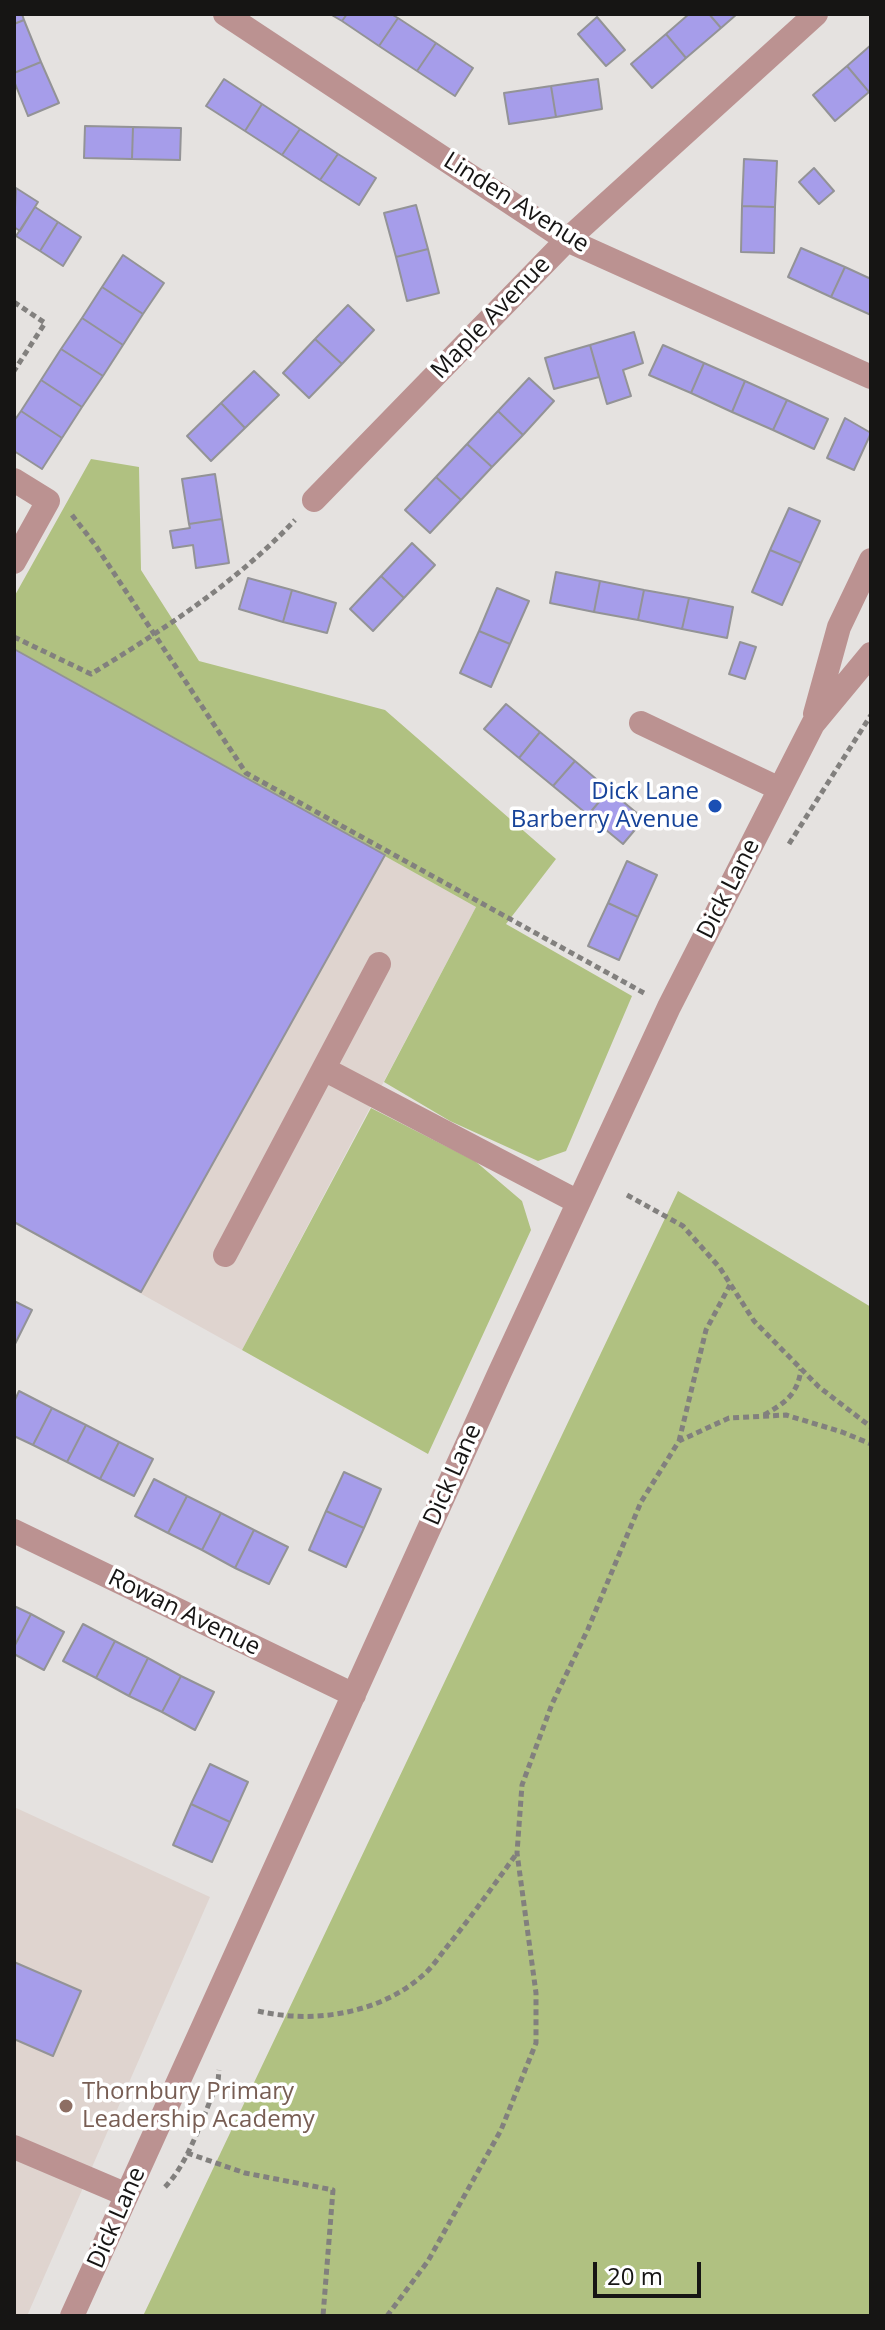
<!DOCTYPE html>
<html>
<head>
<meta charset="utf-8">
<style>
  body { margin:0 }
  #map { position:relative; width:885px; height:2330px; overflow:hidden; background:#e5e2e0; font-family:"Open Sans",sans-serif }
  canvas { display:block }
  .frame { position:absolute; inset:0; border:16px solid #161514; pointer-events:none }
  .scale { position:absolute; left:593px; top:2262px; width:108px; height:36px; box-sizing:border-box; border:4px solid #161514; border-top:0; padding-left:10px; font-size:24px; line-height:28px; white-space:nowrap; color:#161514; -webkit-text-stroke:6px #fff; paint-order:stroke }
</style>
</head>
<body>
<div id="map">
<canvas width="885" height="2330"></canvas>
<div class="frame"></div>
<div class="scale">20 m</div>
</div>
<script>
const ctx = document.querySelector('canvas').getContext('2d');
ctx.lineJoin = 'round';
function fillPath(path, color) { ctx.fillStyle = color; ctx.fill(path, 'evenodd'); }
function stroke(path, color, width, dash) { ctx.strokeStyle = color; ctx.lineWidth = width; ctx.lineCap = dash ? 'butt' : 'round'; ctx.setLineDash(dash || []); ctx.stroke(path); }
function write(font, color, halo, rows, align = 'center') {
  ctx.font = font + ' "Open Sans",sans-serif'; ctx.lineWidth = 7; ctx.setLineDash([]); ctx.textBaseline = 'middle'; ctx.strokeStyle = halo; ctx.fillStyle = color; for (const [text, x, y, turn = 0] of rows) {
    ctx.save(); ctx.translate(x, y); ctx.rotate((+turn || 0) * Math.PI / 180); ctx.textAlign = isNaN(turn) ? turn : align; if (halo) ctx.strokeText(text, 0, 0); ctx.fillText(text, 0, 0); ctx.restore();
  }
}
const built = new Path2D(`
  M14,649L476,907L242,1350L14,1223Z
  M14,1807L210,1897L27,2316H14Z`);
const green = new Path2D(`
  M91,459L139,467L141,570L199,661L385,710L556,859L506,924L632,996L566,1151L538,1161L450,1121L384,1082L476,907L14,649V597Z
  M371,1108L475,1161L522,1201L531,1230L428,1454L242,1350Z
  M678,1191L871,1307V2316H143Z`);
const building = new Path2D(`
  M14,14H22L24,20L14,24Z
  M330,14H347L342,21Z
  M347,14H391L398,18L379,46L342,21Z
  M689,14H709L721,28L686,58L666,34Z
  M709,14H737L721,28Z
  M597,17L625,50L606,66L578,34Z
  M398,18L436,43L417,71L379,46Z
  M24,20L41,62L14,73V24Z
  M666,34L686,58L652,88L631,64Z
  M436,43L473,68L455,96L417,71Z
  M871,45V90L869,92L847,66Z
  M41,62L59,103L28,116L14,81V73Z
  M847,66L869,92L835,121L813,95Z
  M224,79L262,104L245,131L206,106Z
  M598,79L602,109L556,117L551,86Z
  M551,86L556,117L509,124L504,93Z
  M262,104L300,129L282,155L245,131Z
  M85,126L133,127L132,159L84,158Z
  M133,127L181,128L180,160L132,159Z
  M300,129L338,154L320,180L282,155Z
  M338,154L376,178L359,205L320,180Z
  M744,159L777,161L775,207L742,206Z
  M814,168L834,191L819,204L799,182Z
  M16,188L38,202L20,231L14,227Z
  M416,205L428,249L396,257L384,213Z
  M742,206L775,207L774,253L741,252Z
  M35,207L58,222L40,251L16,236Z
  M58,222L81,237L63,266L40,251Z
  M801,248L845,267L831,297L788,277Z
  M428,249L439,293L407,301L396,257Z
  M123,255L164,283L143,314L102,287Z
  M845,267L871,279V315L831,297Z
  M102,287L143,314L123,345L82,318Z
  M348,305L374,330L342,364L315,339Z
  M82,318L123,345L103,376L61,349Z
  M634,332L643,363L623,370L631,396L607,404L590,345Z
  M315,339L342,364L309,398L283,373Z
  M590,345L599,377L554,389L545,358Z
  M663,345L704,363L691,393L649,375Z
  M61,349L103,376L82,407L41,380Z
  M704,363L745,381L732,412L691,393Z
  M254,371L279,395L245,428L221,403Z
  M529,378L554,401L523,435L498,411Z
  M41,380L82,407L62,438L21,411Z
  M745,381L787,400L773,430L732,412Z
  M787,400L828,419L814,449L773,430Z
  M221,403L245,428L211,461L187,436Z
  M21,411L62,438L42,469L14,451V421Z
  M498,411L523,435L492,467L467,444Z
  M845,418L871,433L854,470L827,458Z
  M467,444L492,467L461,500L436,477Z
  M215,474L222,519L189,524L182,479Z
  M436,477L461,500L430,533L405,510Z
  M789,508L820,521L801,563L770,550Z
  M222,519L229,563L196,568L193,545L173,548L170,531L190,528L189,524Z
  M412,543L435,565L404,598L381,576Z
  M770,550L801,563L782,605L752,592Z
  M556,572L600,581L594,612L550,603Z
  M381,576L404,598L373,631L350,609Z
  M248,578L292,590L283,622L239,609Z
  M600,581L644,590L638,620L594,612Z
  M497,588L529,601L510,644L479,631Z
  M292,590L336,603L327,633L283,622Z
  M644,590L689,598L682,629L638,620Z
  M689,598L733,607L727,638L682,629Z
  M479,631L510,644L491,687L460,673Z
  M740,642L756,647L745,679L729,674Z
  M14,649L385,855L141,1292L14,1222Z
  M506,704L540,732L519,758L484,729Z
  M540,732L575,761L553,786L519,758Z
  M575,761L609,790L588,815L553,786Z
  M609,790L644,819L623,844L588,815Z
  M627,861L657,875L638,917L608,903Z
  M608,903L638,917L619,960L588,946Z
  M14,1301L32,1310L14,1346Z
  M19,1391L52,1408L33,1445L14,1436V1402Z
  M52,1408L86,1425L67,1462L33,1445Z
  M86,1425L119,1442L100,1479L67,1462Z
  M119,1442L153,1459L134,1496L100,1479Z
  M344,1472L381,1489L364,1528L326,1511Z
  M154,1479L187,1496L168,1533L135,1516Z
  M187,1496L221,1513L202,1550L168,1533Z
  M326,1511L364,1528L346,1567L309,1550Z
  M221,1513L254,1530L235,1568L202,1550Z
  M254,1530L288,1547L269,1584L235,1568Z
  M14,1606L31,1614L14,1647Z
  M31,1614L64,1632L44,1670L14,1654V1647Z
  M83,1624L115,1641L96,1678L63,1661Z
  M115,1641L148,1658L129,1696L96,1678Z
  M148,1658L181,1676L162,1712L129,1696Z
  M181,1676L214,1692L195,1730L162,1712Z
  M210,1764L248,1782L230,1822L191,1804Z
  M191,1804L230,1822L212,1862L173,1845Z
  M14,1962L81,1991L53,2056L14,2039Z`);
const path = new Path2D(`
  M14,302L45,323L14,371
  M72,515L96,546L246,773L644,993
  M14,637L91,674C163,630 237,582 295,520
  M789,844L871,715
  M627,1195L683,1226L720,1268L754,1321L819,1387L871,1427
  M764,1415C785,1403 798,1394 801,1369
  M679,1441L706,1330L730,1285
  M258,2011C312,2024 379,2014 422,1976C431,1969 439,1957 446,1948C471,1917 494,1885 517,1853
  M187,2153L245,2173L333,2190L323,2316
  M165,2187C189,2163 204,2113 218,2082L219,2070
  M387,2316L428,2261L501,2130L536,2043V1993L517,1853L522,1785L552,1704L588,1629L641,1502L679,1441L729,1418L786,1415L842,1432L871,1444`);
const minor = new Path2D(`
  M225,14L567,240L871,377
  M14,480L48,501L14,562
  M314,500L567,240L816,14
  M815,714L839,627L871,560
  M641,723L780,789
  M324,1069L578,1202
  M225,1255L379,964
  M14,1531L354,1695
  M14,2147L127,2195
  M72,2316L499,1374L669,1007L813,724L871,654`);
const markers = [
  [715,806,8,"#1a4fb4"],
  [66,2106,8,"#8d6e63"]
];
const streetNames = [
  ["Linden Avenue",516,203,32],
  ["Maple Avenue",491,318,-46],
  ["Dick Lane",729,889,-63],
  ["Dick Lane",453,1475,-66],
  ["Rowan Avenue",184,1613,26],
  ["Dick Lane",117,2218,-66]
];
const transitNames = [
  ["Dick Lane",699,792],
  ["Barberry Avenue",699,820]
];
const educationNames = [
  ["Thornbury Primary",82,2092],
  ["Leadership Academy",82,2120]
];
fillPath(built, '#dfd4cf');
fillPath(green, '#b0c181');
fillPath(building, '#a69dea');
stroke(building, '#939396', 2);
stroke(path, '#82807e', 5, [6, 4]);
stroke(minor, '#bb9291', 24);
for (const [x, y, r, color] of markers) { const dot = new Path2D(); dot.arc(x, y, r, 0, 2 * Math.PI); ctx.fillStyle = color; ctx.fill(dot); stroke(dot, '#fff', 3); }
write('24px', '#161514', '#fff', streetNames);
write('24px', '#164399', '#fff', transitNames, 'right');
write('24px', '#785e54', '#fff', educationNames, 'left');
</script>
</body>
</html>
